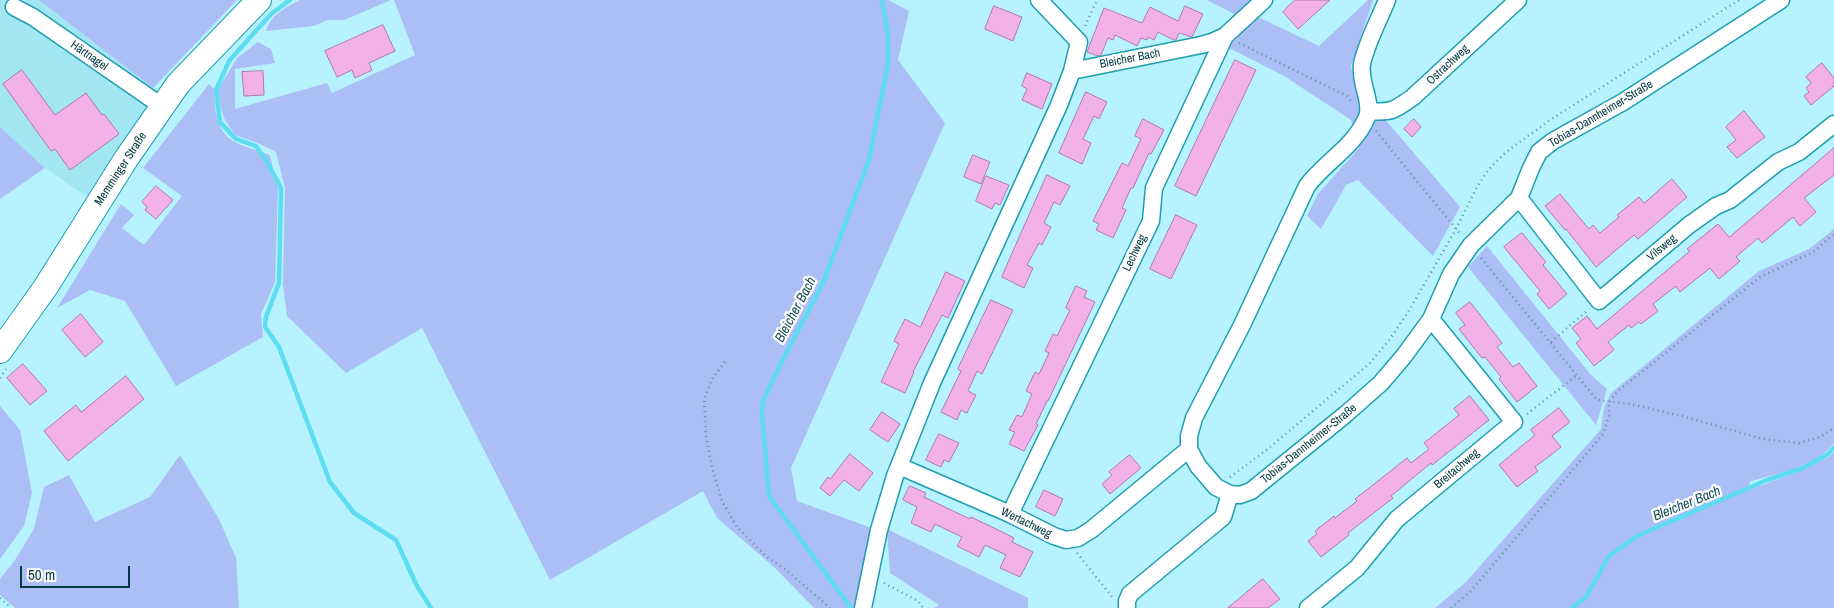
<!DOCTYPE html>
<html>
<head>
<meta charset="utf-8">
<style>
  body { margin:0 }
  #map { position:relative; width:1834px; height:608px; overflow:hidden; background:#b6f3ff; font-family:"Archivo Narrow",sans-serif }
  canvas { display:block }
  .scale { position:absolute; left:20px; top:566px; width:110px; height:22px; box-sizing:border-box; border:2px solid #023840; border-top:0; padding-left:6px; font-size:15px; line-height:18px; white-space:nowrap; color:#023840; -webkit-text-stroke:4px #fff; paint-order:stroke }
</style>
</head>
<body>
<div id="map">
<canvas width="1834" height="608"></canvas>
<div class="scale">50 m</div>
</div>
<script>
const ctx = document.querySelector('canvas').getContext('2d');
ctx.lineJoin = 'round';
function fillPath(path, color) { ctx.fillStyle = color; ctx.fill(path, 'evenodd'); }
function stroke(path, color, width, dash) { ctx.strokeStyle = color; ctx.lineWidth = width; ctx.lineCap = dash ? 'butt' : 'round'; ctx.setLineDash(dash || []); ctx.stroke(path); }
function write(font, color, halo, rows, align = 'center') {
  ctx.font = font + ' "Archivo Narrow",sans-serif'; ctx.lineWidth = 4.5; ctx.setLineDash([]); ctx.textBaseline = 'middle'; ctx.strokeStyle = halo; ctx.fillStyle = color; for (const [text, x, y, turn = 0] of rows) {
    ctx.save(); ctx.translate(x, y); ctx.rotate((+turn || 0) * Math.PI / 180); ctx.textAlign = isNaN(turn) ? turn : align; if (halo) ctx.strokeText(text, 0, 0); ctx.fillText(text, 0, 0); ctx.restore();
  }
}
const built = new Path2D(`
  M0,0H39L161,94L91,199L45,168L0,127Z`);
const green = new Path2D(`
  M39,0H237L153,88Z
  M300,0H391L344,20H327L314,26L266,31C271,15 286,7 300,0Z
  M394,0H888L909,11L898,60L945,123L791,468L797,501L872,528L861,576L858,608H814L774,567L717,518L703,491L550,580L422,328L346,373L287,316L283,285L285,188L276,152L260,144L235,135L225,120L221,109L218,90L237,58L258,42L271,49L275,63L235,69V109L327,83L332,93L415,55Z
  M1207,0H1252L1236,15Z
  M1368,0H1373L1351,66L1356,92L1389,124L1460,207L1433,256L1358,180L1346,185L1321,229L1307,216L1318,194L1359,148L1351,120L1284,76L1227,47L1258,17L1319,46Z
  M209,84L214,89C215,107 215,127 230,139C237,145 260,151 270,155L278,189L275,282L261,314L263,337L176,386L125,301L90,290L57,308L121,204L134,215L122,228L144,245L182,196L143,168Z
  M0,127L45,168L0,199Z
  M1834,229V444C1814,466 1778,474 1751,481L1746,491L1803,470L1830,456L1834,452V608H1435L1465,583L1601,429L1604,407L1611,393L1759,271L1809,249Z
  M1487,246L1591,375L1607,389L1596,425L1468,267Z
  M0,406L20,430L32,493L24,526L0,559Z
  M180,455L219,519L236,558L239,608H15L0,595V579L15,560L34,529L44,487L69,475L95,522L150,497Z
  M887,529L1028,598V608H933L939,605L890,573Z`);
const stream = new Path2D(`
  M290,0L271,14L229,61L216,90L220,122L236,139L256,146L267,162L281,188L279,283L266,317L265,327L279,347L330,482L354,513L396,540L417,586L431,608
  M851,608L769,496L762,413L763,401L782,361L823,283L869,160L888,63V35L882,0
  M1572,608L1586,597L1609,556L1637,536L1767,480L1803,468L1828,454L1834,448`);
const building = new Path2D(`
  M1295,0H1330L1298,29L1283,12Z
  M994,6L1022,17L1013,41L985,29Z
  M1185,6L1203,14L1192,37L1179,33L1176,40H1174L1158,32L1154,40L1148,37L1147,40L1141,38L1137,46L1115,35L1113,40L1108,38L1101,55L1098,56L1087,52L1104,8L1142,23L1150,7L1178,21Z
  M383,25L395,51L369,63L372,70L355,78L352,70L337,77L325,51Z
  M1235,60L1256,70L1196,196L1175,186Z
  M1822,63L1834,78V86L1811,105L1804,96L1809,92L1806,88L1811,83L1806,77Z
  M22,70L55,115L86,93L102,115L104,114L119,134L70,170L55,149L51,151L3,84Z
  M263,71L264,95L244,96L242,72Z
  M1027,73L1052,84L1042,109L1022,100L1027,89L1022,86Z
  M1086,92L1107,102L1099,119L1094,116L1083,139L1091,143L1082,164L1059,153Z
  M1744,111L1765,137L1737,158L1727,147L1736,140L1726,127Z
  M1143,119L1164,130L1151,154L1149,153L1133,188H1131L1122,208L1126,210L1113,238L1096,230L1099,224L1093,221L1122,163L1128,166L1141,139L1135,136Z
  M1414,119L1421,127L1412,137L1404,129Z
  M1834,148V175L1804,198L1816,212L1800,226L1793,217L1762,243L1758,238L1736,257L1740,261L1719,279L1710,268L1680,292L1676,286L1653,304L1658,311L1641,324L1639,322L1631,328L1629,325L1608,342L1614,350L1594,366L1576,343L1581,339L1572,328L1587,316L1597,329L1690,251L1687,249L1718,224L1729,237Z
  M973,155L990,162L981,184L964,177Z
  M1047,175L1070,186L1060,205L1054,202L1044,223L1051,227L1042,245L1039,243L1027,265L1033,268L1024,288L1002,277Z
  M986,176L1009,185L1000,205L995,203L992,209L976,201Z
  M1672,179L1687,197L1638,239L1634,235L1596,267L1566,229L1565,230L1545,206L1560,194L1589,229L1593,225L1600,233L1619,217L1617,215L1639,197L1644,203Z
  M156,186L173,200L156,219L145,210L147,207L142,202Z
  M1176,215L1197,225L1171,279L1150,269Z
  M1522,233L1546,262L1543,265L1567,294L1549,309L1537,294L1540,291L1504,247Z
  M946,272L965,281L948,318L942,315L913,372H914L905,393L881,382L899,344L894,341L905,319L920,327Z
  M1076,286L1087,291L1084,297L1095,302L1048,401H1047L1036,424L1038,425L1024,451L1009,444L1015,432L1009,430L1017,415L1022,417L1032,394L1026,391L1035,372L1039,374L1049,353L1045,351L1053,334L1057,336L1070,310L1066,308Z
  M991,300L1013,310L982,374L977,371L968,391L976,395L967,413L961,410L957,420L941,412L961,371L958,369Z
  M1470,302L1502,343L1497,347L1513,367L1519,363L1537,386L1517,402L1499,379L1501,377L1485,357L1482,358L1459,329L1465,325L1456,313Z
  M81,314L103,342L85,357L62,330Z
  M23,364L47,391L30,405L7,378Z
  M126,376L144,399L68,461L44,431L76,405L81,412Z
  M1470,396L1489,420L1432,465L1431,463L1391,496L1393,498L1348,533L1349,535L1321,557L1308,541L1317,534L1315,531L1334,516L1335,518L1357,501L1355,499L1407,458L1411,463L1429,449L1424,443L1459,415L1454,409Z
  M1559,408L1570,422L1552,436L1561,447L1535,467L1538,471L1517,487L1499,465L1535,435L1531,430Z
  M882,412L900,424L888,442L870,430Z
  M939,434L959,443L949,462L944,460L941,467L926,460Z
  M850,454L873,473L859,491L844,480L830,496L820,488L828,477L830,479Z
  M1130,455L1141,468L1110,494L1102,484L1112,475L1109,472Z
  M910,486L926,493L924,497L970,519L971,517L994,528L1014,538L1012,542L1033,552L1020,577L1000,568L1006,555L985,545L979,557L957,546L962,537L935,524L931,532L911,523L917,507L903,500Z
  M1044,490L1063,499L1055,516L1036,507Z
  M1263,579L1280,599L1268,608H1228Z`);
const path = new Path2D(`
  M1085,26L1097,0
  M1239,43L1347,96L1352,102
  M1376,131L1461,235
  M1481,258L1597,400L1630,404L1682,416L1763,439L1799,443L1820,437L1834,428
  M1551,342L1588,310
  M725,362L712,379L704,400L706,436L712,467L722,501L737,527L768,558L785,569L830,608
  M0,378L6,369
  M1527,414L1577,375
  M1230,477L1269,448L1369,364L1390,339L1410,309L1456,229L1477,187L1488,170L1505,153L1550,120L1739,0
  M1077,553L1113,598
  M884,583L918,601L923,608
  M0,598L11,608
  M1451,608L1471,591L1603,434L1609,416V402L1618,391L1760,277L1813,252L1834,234`);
const minor = new Path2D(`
  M1387,0C1379,20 1366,44 1362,64C1359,82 1373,103 1367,117C1355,146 1325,162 1307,186L1242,325L1194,418L1189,436V449L1198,466L1216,487L1230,494L1240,495L1251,491L1346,414L1381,383L1404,356L1431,319L1451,274L1471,245L1519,198L1531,168L1539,152L1553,141L1623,102L1781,0
  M14,7L33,17L163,107
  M1072,71L1201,45L1212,42L1225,36
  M1369,111C1392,113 1395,110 1413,97L1518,0
  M1519,198L1599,301L1689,225L1716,206L1730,200L1778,162L1799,152L1834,124
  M899,466L1010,514L1054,536L1066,540L1078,538L1091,530L1189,449
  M1010,514L1151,221L1154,188L1225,36L1264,0
  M863,608L879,530L895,476L932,383L1059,105L1072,71L1079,42L1039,0
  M1127,608V601L1130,594L1223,517L1230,494
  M1308,608L1357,568L1397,519L1514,422L1431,319`);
const secondary = new Path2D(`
  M0,351L45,288L126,159L178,84L259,0`);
const streetNames = [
  ["Härtnagel",89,56,35],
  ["Bleicher Bach",1130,59,-11],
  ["Ostrachweg",1448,65,-43],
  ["Tobias-Dannheimer-Straße",1601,114,-31],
  ["Memminger Straße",121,169,-57],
  ["Vilsweg",1662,248,-40],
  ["Lechweg",1135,253,-64],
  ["Tobias-Dannheimer-Straße",1309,444,-39],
  ["Breitachweg",1457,469,-40],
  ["Wertachweg",1026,523,26]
];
const waterNames = [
  ["Bleicher Bach",796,310,-62],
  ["Bleicher Bach",1687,504,-22]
];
fillPath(built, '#a3e6f3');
fillPath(green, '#abbef6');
stroke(stream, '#5edcf1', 4.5);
fillPath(building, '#f2b1eb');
stroke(building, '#b377ad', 1);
stroke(minor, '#1e9eb1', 19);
stroke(secondary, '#1e9eb1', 26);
stroke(path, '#5c959f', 2.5, [1, 4]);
stroke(minor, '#fff', 16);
stroke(secondary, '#fff', 24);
write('12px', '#023840', '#fff', streetNames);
write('italic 14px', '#184f58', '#fff', waterNames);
</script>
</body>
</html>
